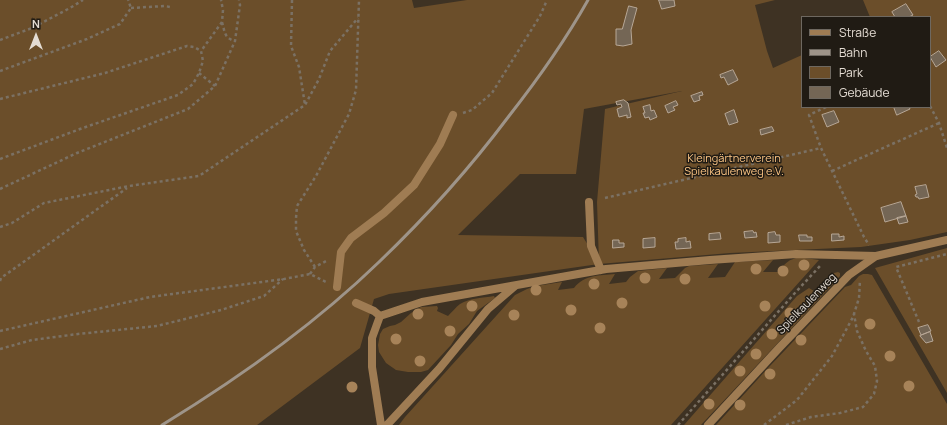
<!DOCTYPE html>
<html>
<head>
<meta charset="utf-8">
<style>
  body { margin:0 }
  #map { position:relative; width:947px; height:425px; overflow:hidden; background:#3e3223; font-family:Manrope,sans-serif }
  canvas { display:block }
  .legend { position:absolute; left:801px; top:16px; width:130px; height:92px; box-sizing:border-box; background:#201b14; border:1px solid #6e6860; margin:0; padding:5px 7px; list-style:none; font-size:12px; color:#e4dcd3 }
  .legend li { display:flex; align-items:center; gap:8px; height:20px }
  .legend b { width:20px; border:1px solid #6e6860 }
  .north { position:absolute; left:16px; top:16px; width:40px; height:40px; -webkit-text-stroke:3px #201b14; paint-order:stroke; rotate:0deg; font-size:11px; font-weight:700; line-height:16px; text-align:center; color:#e4dcd3 }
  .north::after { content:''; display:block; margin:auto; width:14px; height:18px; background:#e4dcd3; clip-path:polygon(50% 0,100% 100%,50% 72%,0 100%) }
</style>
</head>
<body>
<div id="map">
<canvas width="947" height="425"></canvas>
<ul class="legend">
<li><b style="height:5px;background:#9f7c53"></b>Straße</li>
<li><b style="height:5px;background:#9e9489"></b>Bahn</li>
<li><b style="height:11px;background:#6b4e2a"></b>Park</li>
<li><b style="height:11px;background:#746655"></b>Gebäude</li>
</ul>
<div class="north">N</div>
</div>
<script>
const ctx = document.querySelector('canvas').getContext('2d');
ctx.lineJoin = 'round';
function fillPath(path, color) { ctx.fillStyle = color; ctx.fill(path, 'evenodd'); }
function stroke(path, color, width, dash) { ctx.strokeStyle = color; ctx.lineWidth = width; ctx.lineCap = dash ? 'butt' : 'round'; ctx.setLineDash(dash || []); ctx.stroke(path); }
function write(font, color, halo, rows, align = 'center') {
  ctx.font = font + ' Manrope,sans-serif'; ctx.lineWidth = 3; ctx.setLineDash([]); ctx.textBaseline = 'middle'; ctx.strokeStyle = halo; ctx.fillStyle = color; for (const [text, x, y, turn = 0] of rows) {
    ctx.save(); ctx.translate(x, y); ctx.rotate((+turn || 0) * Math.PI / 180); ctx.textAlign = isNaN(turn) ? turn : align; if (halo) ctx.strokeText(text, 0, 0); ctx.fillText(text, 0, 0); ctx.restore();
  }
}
const green = new Path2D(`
  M0,0H412L414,8L467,0H775L755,5L767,51L773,68L802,55V107H930V17H870L863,0H947V232L910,240L861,247L730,253L599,264L389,294L374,299L360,348L257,425H0ZM682,91L605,109L597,202L599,263L583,237L458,235L520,174H576L584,109Z
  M947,248V393L875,268Z
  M796,258H805L819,260L671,425H399L405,417L515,295L527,289L536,286L562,282L558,290L574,288C585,274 599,276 615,274L609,284L626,282L630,277L638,271L667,268L659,279L675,278L685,268L689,266L718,264L708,278L725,277L735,262L773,260L763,272H779C785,264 786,261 796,258Z
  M838,272L840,273V276L835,282L701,425H684L797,296L809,288L817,293L834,273Z
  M863,274H868L872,275L947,404V425H716L768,368L845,287L851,285L859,276Z
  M494,296L495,298L477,311L469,324L458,334L451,345L428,370L421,372H408L396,370L386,363L379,352L378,345L380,334L383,329L390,326L395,325L401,322L411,313L421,307L437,306L438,308L437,311L448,316C452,312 456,307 460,304C470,298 483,298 494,296Z`);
const building = new Path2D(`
  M659,0H674L675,6L662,9Z
  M906,4L913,15L909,17H895L892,12Z
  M629,6L637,8L631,30L632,44L623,46L616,45V29H622Z
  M939,51L946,60L936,67L930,57Z
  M733,70L738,80L728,85L724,77L721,78L720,75Z
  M702,92L703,95L699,96L700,100L694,102L691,96Z
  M624,100L628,103L631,117L627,118V115L619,117L617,109L622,107L621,104L617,105L616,102Z
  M676,101L678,105L673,107L675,110L668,113L665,106Z
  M650,105L651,111L654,110L657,117L650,120L649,117L645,118L643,113H645L643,107Z
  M894,107H909L910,109L897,115Z
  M734,110L738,122L729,125L725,114Z
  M834,111L839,122L827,127L822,115Z
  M772,127L774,131L761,135L760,130Z
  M926,185L929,197L919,199L918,197H916L915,195L917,194L915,187Z
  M901,202L906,216L885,222L881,208Z
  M906,216L908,222L899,224L897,218Z
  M753,231L754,233L756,232L757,237L745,238L744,232Z
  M775,232L776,235H780V242L768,243V233Z
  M720,233L721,239L709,240V234Z
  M832,234H839V237L844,236V240L832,241Z
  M799,235H807V237H812V241H800Z
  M655,238V247L643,248V239Z
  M686,238V242L690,241L691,248L676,249L675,242H678V239Z
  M613,240H619V243H624V247L613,248Z
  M928,325L931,331L921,335L918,328Z
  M930,332L933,341L926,343L920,336Z`);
const path = new Path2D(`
  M292,0L291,46L299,67L305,105
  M131,8L165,6L170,7
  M222,22C225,32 224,38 235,41
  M0,40L32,28L70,8L83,0
  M0,71L87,39L120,24L131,8L128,0
  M199,73L215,86
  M0,99L105,73L187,46L194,47L201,51
  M930,106L939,123L947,148
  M826,107L809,115L821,148L864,237L869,245
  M463,113L472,110L492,93L540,16L547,0
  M0,159L80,129L178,95L193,84L199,73L203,61L201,51L222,22L223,10L221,0
  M832,171L939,123
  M0,189L77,153L188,109L215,86L235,41L240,5L239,0
  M605,198L821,148
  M0,227L12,223L44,203L129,186L199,176L305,105L319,79L330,51L358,18
  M315,267L304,250L296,231V218L297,206L316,176L349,114L356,90L359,0
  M310,274L315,267L328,260
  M0,281L1,278L127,188
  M919,322L896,267L947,254
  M0,331L150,297L284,279L310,274L328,283
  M0,349L32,340L78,334L157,326L221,310L264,296L283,279
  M678,425L794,294L820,266
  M764,425L797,400L832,356L853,317L859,298L860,280
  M786,425L811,417L840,413L863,407L874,394L877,381L875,366L866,351L857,331L854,314`);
const lane = new Path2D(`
  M589,202L591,246L601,270
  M337,287L341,252L351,238L384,213L414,185L440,144L453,115
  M356,303L374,311L380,316L422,302L606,269L710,260L796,254L876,256
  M380,316L372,338V367L381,425
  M387,425L439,369L488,309L515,286`);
const street = new Path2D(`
  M708,425L780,347L849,275L876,256L947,240`);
const rail = new Path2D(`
  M162,425C239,378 314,325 379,262C426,217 470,168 509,116C538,79 565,41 588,0`);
const trees = [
  [804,265],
  [756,269],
  [783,271],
  [645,278],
  [685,279],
  [594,284],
  [536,290],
  [622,303],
  [472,306],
  [765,306],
  [571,310],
  [790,313],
  [418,314],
  [514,315],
  [870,324],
  [600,328],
  [450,331],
  [772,334],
  [396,339],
  [801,340],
  [756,354],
  [890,356],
  [420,361],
  [740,371],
  [770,374],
  [909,386],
  [352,387],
  [709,404],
  [740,405]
];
const parkNames = [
  ["Kleingärtnerverein",734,159],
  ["Spielkaulenweg e.V.",734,172]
];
const streetNames = [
  ["Spielkaulenweg",807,304,-46]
];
fillPath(green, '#6b4e2a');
fillPath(building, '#746655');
stroke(building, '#b7a796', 1);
stroke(path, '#7b7164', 2.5, [3, 3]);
stroke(lane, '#9f7c53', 8);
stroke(street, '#9f7c53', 8);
stroke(rail, '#9e9489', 3);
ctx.fillStyle = '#a78359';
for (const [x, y] of trees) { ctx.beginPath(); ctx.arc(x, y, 5.5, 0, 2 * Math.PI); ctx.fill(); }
write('11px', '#fdc685', '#201b14', parkNames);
write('11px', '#e4dcd3', '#201b14', streetNames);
</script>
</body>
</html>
